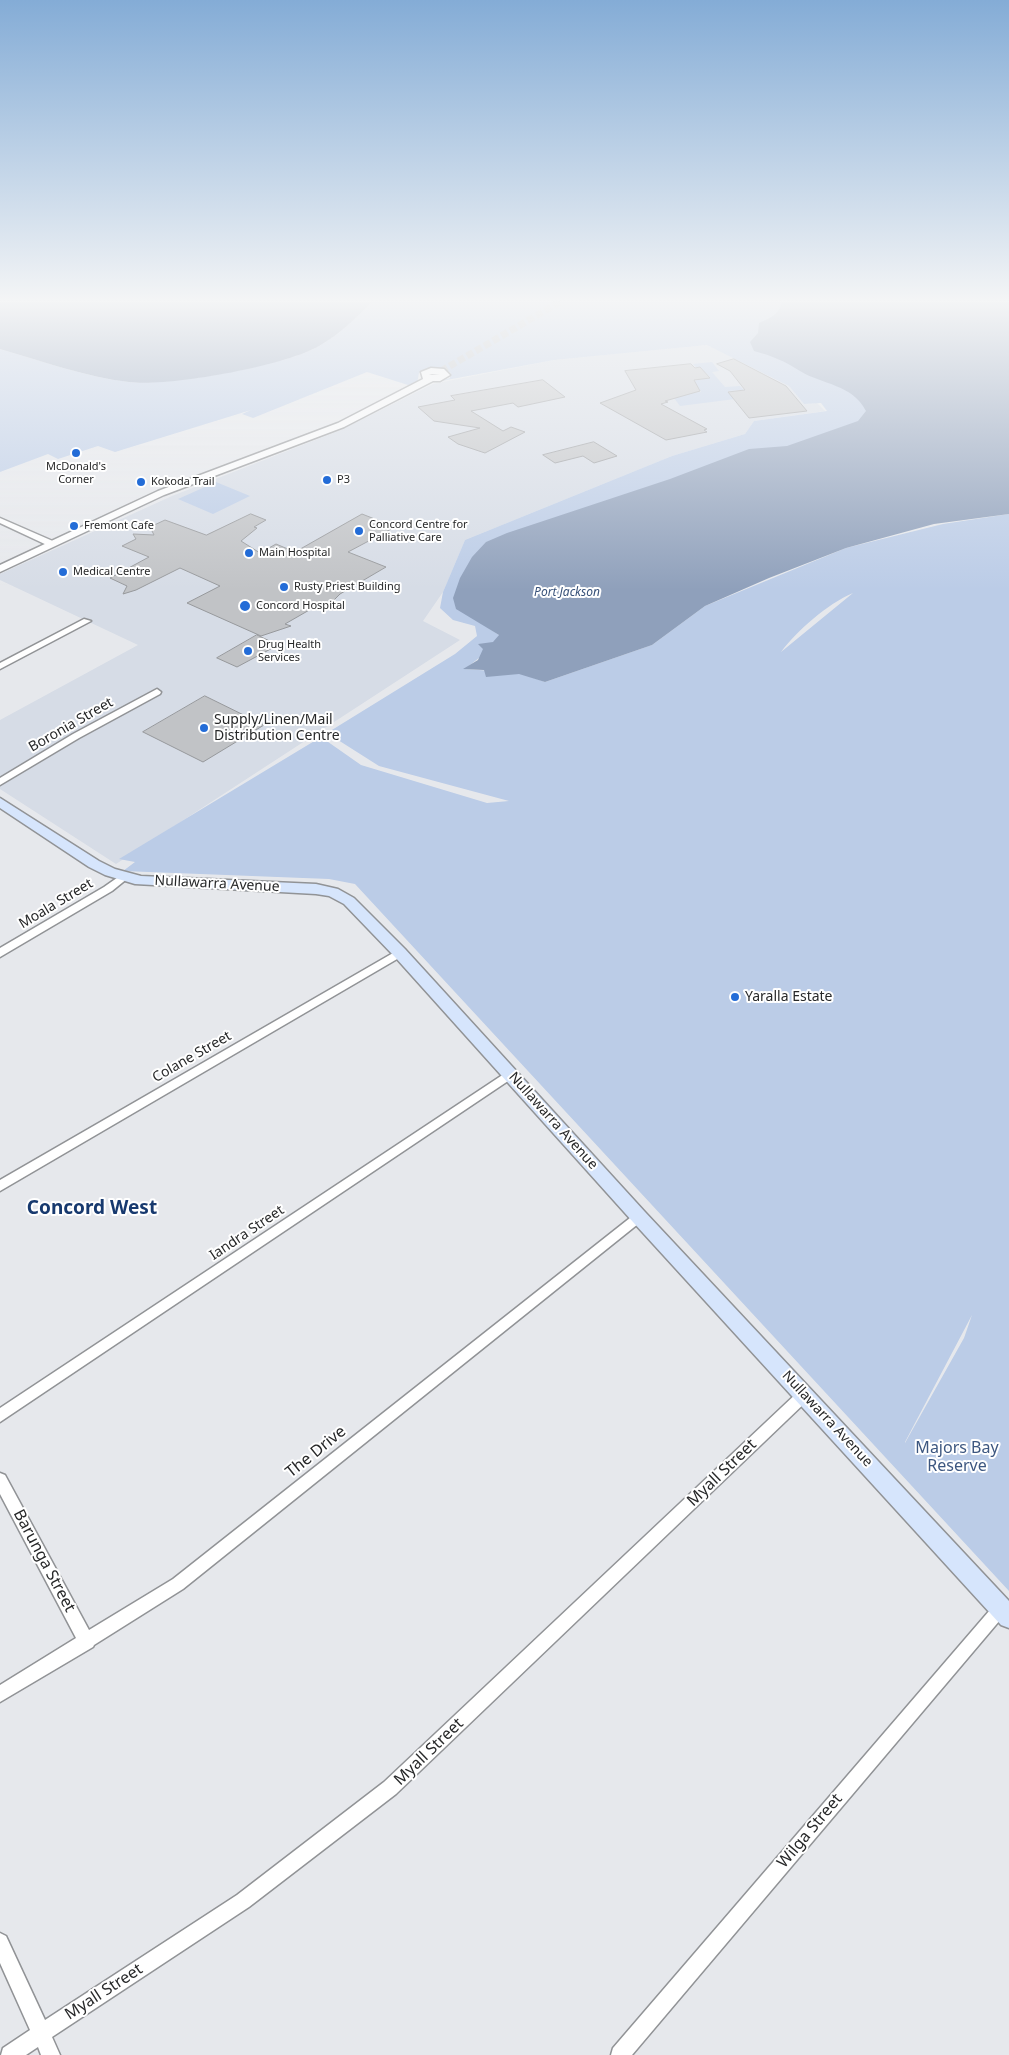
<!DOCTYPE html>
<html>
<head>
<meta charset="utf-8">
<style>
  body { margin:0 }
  canvas { display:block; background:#e6e8ec }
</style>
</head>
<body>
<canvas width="1009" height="2055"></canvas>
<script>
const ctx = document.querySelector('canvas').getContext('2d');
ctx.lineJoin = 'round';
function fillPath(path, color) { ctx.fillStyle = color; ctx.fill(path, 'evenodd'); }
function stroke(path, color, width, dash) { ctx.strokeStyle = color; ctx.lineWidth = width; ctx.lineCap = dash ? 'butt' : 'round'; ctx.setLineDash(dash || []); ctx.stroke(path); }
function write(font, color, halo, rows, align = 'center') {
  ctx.font = font + ' "Noto Sans",sans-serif'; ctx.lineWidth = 4; ctx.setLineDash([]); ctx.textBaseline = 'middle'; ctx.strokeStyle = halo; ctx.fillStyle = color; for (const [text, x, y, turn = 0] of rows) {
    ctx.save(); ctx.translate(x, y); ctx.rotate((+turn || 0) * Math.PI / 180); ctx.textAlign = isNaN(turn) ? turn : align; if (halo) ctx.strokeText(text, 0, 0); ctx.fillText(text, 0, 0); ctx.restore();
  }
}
const built = new Path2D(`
  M707,345L733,356L789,386L804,404L817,403L825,411L754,421L745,434L672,456L465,540L443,592L423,621L460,640L116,864L0,789V720L138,645L0,580V574L172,496L341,430L433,384L554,360Z`);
const green = new Path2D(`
  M372,302H787L873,403L864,423L475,619L499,635L494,646L465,669L520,673L545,682L652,645L705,606L846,548L943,524L1009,514V1591L355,884L329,879L123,871L135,862L119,859L321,737L361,765L487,803L509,801L379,766L327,733L455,654L477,636L475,626L453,620L440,608L443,592L465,540L672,456L745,434L754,421L827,411L821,403L804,404L789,386L707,345L554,360L441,381L450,378L451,373C442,367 428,367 419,373L417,383L408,385L367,372L253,418L242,414L251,410L115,452L98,446L58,459L48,454L0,472V349C42,361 86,377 129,382C169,386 285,366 319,346C340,334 355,319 372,302ZM853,593L781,652C798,630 827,604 853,593ZM972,1315L964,1338L905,1443V1442Z
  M712,362L719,371L712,372L725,387L740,386L744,390L728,391L730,394H735L743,398L680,406L674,398L686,393L701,392L694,381L710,377L706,373H701L693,364Z
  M216,482L250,496L213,514L178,499Z`);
const water = new Path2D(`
  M0,302H372C355,319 340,334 319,346C285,366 169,387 129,382C86,377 42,361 0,349Z
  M782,302H1009V514L934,524L846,548L769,578L705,606L652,645L545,682L519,674L486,677L484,670L463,669L478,660L483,649L478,644L493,642L499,635L456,609L453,598L460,578L472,557L486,542L507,533L670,479L749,449L787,446L858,421L866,411C852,384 823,385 800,371C784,361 773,356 754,351L750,342L758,333L759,323C770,318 779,315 782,302Z`);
const building = new Path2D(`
  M734,359L786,386L807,411L749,418L728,392L745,390L730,371L717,364Z
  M691,364L695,368L700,367L710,378L694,380L700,391L665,401L668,402L661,404L707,429L704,430L707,432L666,440L600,403L636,390L625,371Z
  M543,380L565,397L518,407L513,403L471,411L503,431L511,427L525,432L485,453L458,444L448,437L480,428L434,421L418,407L455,400L451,396Z
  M594,442L617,456L594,463L583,456L555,463L543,455Z
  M251,514L266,520L254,527L257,528L241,541L260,553L276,544L295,552L362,514L395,527L348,552L386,567L340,594L334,600L318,605L285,624L291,626L261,636L187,603L220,586L180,568L136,590L123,594L127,586L110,578L149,557L122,546L136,539L133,534L154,535L150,527L165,520L206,535Z
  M257,635L278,645L237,667L217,658Z
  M205,696L264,725L203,762L143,732Z`);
const minorTunnel = new Path2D(`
  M441,371L560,302`);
const minor = new Path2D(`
  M0,518L55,542L56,544L49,546L0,523Z
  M84,619L91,621L0,669V663Z
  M157,689L161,692L160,694L79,738L0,785V778L73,734Z
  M124,873L128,874L129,876L128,878L112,891L0,957V948L104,887Z
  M400,949L404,951L405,953L404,955L0,1191V1180Z
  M510,1070L514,1071L516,1074L514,1077L0,1422V1408Z
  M639,1212L643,1214L645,1217L643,1220L183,1589L94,1645L93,1647L0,1702V1685L76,1638L0,1494V1473L5,1475L89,1630L173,1579L635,1214Z
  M804,1389L809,1391L811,1395L809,1399L396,1794L249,1907L52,2037L60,2055H41L38,2047L26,2055H1L3,2048L30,2030L0,1963V1933L6,1936L45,2020L237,1895L384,1782L799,1391Z
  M1001,1601L1006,1603L1009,1608L1006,1613L632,2055H611L613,2048L996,1603Z`);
const tertiary = new Path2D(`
  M431,368L444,369L450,375L440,381H433L344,427L164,495L0,572V565L158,491L338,423L423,379L421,372ZM432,374H440L429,375Z`);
const secondary = new Path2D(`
  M0,798L99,861L115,869L141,876L316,884L338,889L354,898L405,949L645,1212L1009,1601V1628L1001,1625L633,1222L395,957L344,904L329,896L316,894L135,884L105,875L89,867L0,808Z`);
const markers = [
  [76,453,5,"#236cd7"],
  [327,480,5,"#236cd7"],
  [141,482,5,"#236cd7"],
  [74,526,5,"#236cd7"],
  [359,531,5,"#236cd7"],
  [249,553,5,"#236cd7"],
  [63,572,5,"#236cd7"],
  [284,587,5,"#236cd7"],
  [245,606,6,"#236cd7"],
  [248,651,5,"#236cd7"],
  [204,728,5,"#236cd7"],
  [735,997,5,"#236cd7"]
];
const farPoinames = [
  ["McDonald's",76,467,"center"],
  ["Corner",76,480,"center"],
  ["P3",337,480],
  ["Kokoda Trail",151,482],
  ["Concord Centre for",369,525],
  ["Palliative Care",369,538],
  ["Fremont Cafe",84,526],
  ["Main Hospital",259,553],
  ["Medical Centre",73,572],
  ["Rusty Priest Building",294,587],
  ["Concord Hospital",256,606],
  ["Drug Health",258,645],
  ["Services",258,658]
];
const farWaternames = [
  ["Port Jackson",567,593]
];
const poiNames = [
  ["Supply/Linen/Mail",214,720],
  ["Distribution Centre",214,736],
  ["Yaralla Estate",745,997]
];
const streetNames = [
  ["Boronia Street",71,725,-30],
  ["Nullawarra Avenue",217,884,3],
  ["Moala Street",56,904,-31],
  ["Colane Street",192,1057,-30],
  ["Nullawarra Avenue",553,1121,48],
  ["Iandra Street",247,1233,-34],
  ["Nullawarra Avenue",827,1419,47]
];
const nearParknames = [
  ["Majors Bay",957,1448],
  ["Reserve",957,1466]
];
const nearStreetnames = [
  ["The Drive",316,1452,-39],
  ["Myall Street",722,1473,-44],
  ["Barunga Street",44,1561,62],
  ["Myall Street",429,1752,-44],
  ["Wilga Street",810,1831,-50],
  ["Myall Street",104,1992,-33]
];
const districtNames = [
  ["Concord West",92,1209]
];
fillPath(built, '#d6dce6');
fillPath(green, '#bbcce7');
fillPath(water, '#8fa0bb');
fillPath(building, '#c1c3c6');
stroke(building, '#97999c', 1);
stroke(minorTunnel, '#c0c2c5', 7, [7, 3]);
stroke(minor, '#919396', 3);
stroke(tertiary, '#919396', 3);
stroke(secondary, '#919396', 3);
fillPath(minor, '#fff');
fillPath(tertiary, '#fff');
fillPath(secondary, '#d6e5fc');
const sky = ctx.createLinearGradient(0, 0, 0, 590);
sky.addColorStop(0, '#84acd6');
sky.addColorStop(0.51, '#f4f5f6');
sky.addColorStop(1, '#f4f5f600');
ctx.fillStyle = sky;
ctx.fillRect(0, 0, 1009, 590);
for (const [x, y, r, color] of markers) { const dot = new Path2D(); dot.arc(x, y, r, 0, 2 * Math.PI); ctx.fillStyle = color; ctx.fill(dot); stroke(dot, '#fff', 2); }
write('11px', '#272829', '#fff', farPoinames, 'left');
write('italic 12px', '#375179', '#fff', farWaternames);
write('14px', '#272829', '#fff', poiNames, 'left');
write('14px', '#272829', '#fff', streetNames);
write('16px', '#3d5780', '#fff', nearParknames);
write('16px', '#272829', '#fff', nearStreetnames);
write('bold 19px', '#17396e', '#fff', districtNames);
</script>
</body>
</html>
